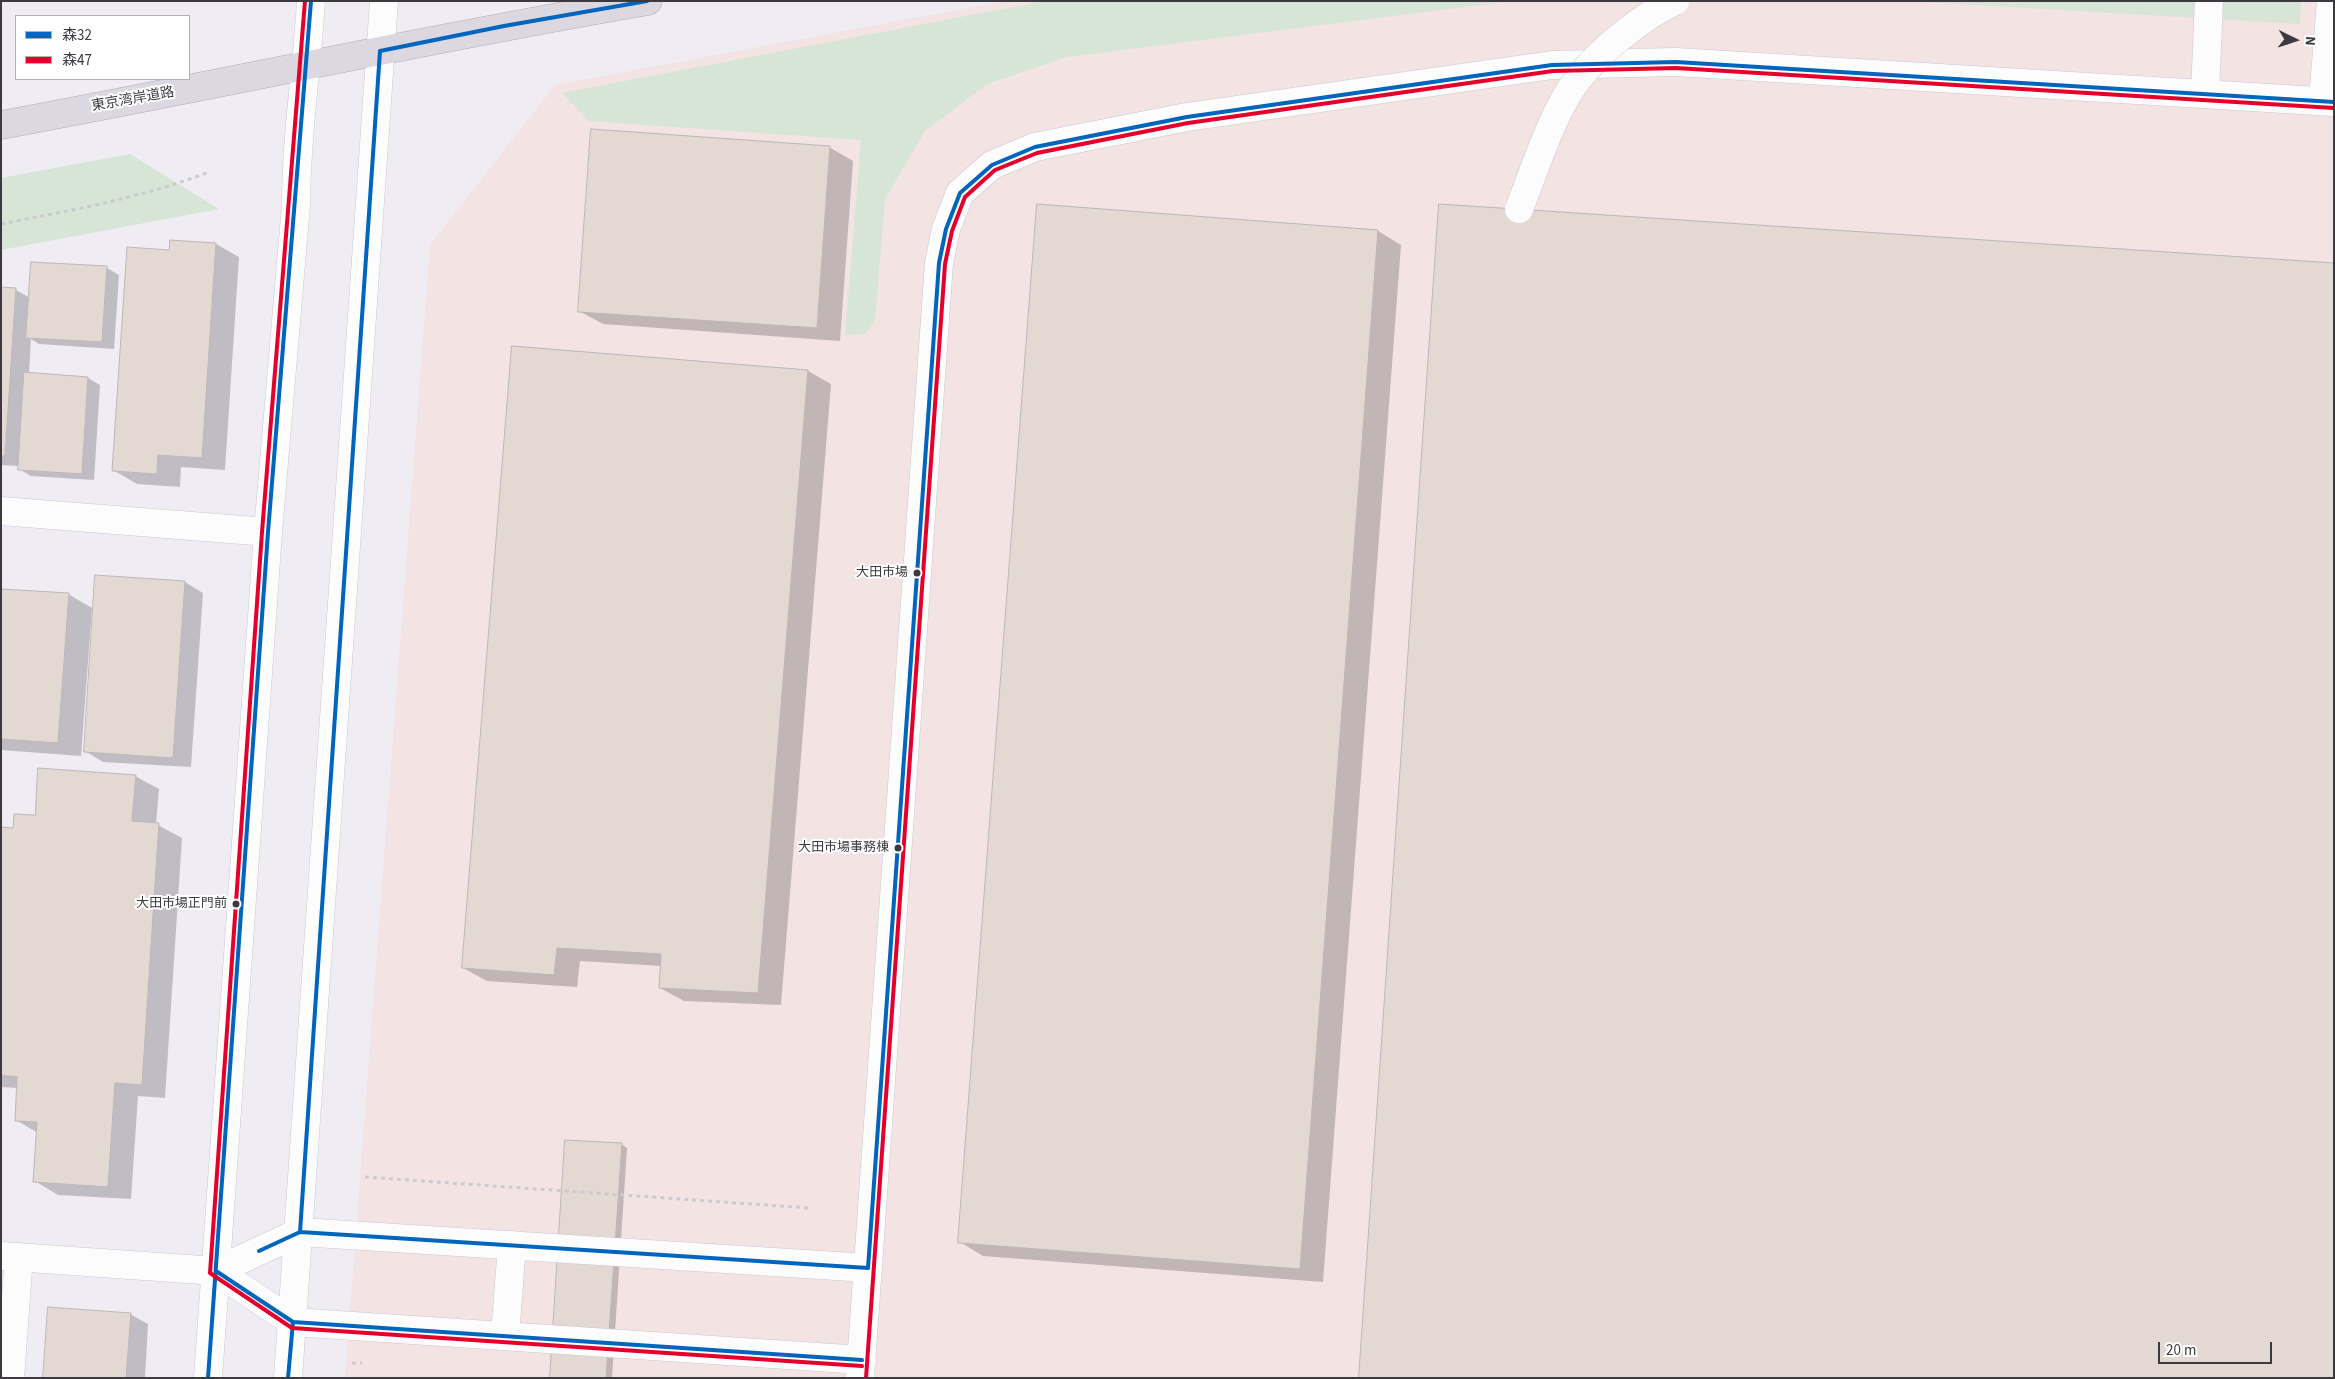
<!DOCTYPE html>
<html>
<head>
<meta charset="utf-8">
<style>
  body { margin:0 }
  #map { position:relative; width:2335px; height:1379px; overflow:hidden; background:#f0ecf4; font-family:"Source Sans 3","Noto Sans JP",sans-serif }
  canvas { display:block }
  .frame { position:absolute; inset:0; border:2px solid #3c3a40; pointer-events:none }
  .legend { position:absolute; left:15px; top:15px; width:175px; height:65px; box-sizing:border-box; background:#fff; border:1px solid #b1b0b3; margin:0; padding:6px 9px; list-style:none; font-size:15px; color:#3c3a40 }
  .legend li { display:flex; align-items:center; gap:10px; height:25px }
  .legend b { width:25px; border:1px solid #b1b0b3 }
  .north { position:absolute; left:2270px; top:15px; width:50px; height:50px; -webkit-text-stroke:4px #fff; paint-order:stroke; rotate:94deg; font-size:14px; font-weight:700; line-height:20px; text-align:center; color:#3c3a40 }
  .north::after { content:''; display:block; margin:auto; width:18px; height:22px; background:#3c3a40; clip-path:polygon(50% 0,100% 100%,50% 72%,0 100%) }
  .scale { position:absolute; left:2158px; top:1342px; width:114px; height:22px; box-sizing:border-box; border:2px solid #3c3a40; border-top:0; padding-left:6px; font-size:15px; line-height:18px; white-space:nowrap; color:#3c3a40; -webkit-text-stroke:4px #fff; paint-order:stroke }
</style>
</head>
<body>
<div id="map">
<canvas width="2335" height="1379"></canvas>
<div class="frame"></div>
<ul class="legend">
<li><b style="height:6px;background:#0065bd"></b>森32</li>
<li><b style="height:6px;background:#e4002b"></b>森47</li>
</ul>
<div class="north">N</div>
<div class="scale">20 m</div>
</div>
<script>
const ctx = document.querySelector('canvas').getContext('2d');
ctx.lineJoin = 'round';
function fillPath(path, color) { ctx.fillStyle = color; ctx.fill(path, 'evenodd'); }
function stroke(path, color, width, dash) { ctx.strokeStyle = color; ctx.lineWidth = width; ctx.lineCap = dash ? 'butt' : 'round'; ctx.setLineDash(dash || []); ctx.stroke(path); }
function write(font, color, halo, rows, align = 'center') {
  ctx.font = font + ' "Source Sans 3","Noto Sans JP",sans-serif'; ctx.lineWidth = 4; ctx.setLineDash([]); ctx.textBaseline = 'middle'; ctx.strokeStyle = halo; ctx.fillStyle = color; for (const [text, x, y, turn = 0] of rows) {
    ctx.save(); ctx.translate(x, y); ctx.rotate((+turn || 0) * Math.PI / 180); ctx.textAlign = isNaN(turn) ? turn : align; if (halo) ctx.strokeText(text, 0, 0); ctx.fillText(text, 0, 0); ctx.restore();
  }
}
const commercial = new Path2D(`
  M1005,1H2334V1378H345L430,245L555,85Z`);
const green = new Path2D(`
  M1045,1H1512L1067,57L987,84L925,131L885,199L875,321L865,334L845,335L861,140L589,121L562,93Z
  M1906,1H2301L2300,24Z
  M130,154L219,209L1,250V178Z`);
const shadow = new Path2D(`
  M829,147L853,161L840,341L603,324L579,311Z
  M1378,231L1401,245L1323,1282L983,1256L960,1242Z
  M171,241L216,244L239,257L225,470L181,467L180,487L137,484L113,470L170,251Z
  M32,263L107,268L119,275L114,349L39,344L31,339L29,374L88,378L100,385L94,480L31,476L19,469V466L1,465V289L16,290L30,298Z
  M514,347L808,371L831,384L781,1005L684,1001L660,988L662,966L580,961L577,987L487,981L463,968Z
  M185,582L203,593L191,767L103,762L85,751Z
  M1,590L68,594L92,608L81,756L1,750Z
  M135,776L159,789L156,824L182,838L165,1098L138,1096L131,1199L58,1195L35,1181L38,1133L16,1120L18,1088L1,1087V828L14,829L36,816Z
  M621,1144L627,1148L612,1378H551Z
  M130,1314L148,1324L145,1378H44Z`);
const building = new Path2D(`
  M591,129L830,146L817,328L578,312Z
  M1037,204L1378,230L1300,1269L958,1243Z
  M1439,204L2334,263V1378H1359Z
  M170,240L216,243L202,458L158,455L157,474L112,471L127,247L169,250Z
  M31,262L107,266L102,342L26,338Z
  M1,287L16,288L5,456H1Z
  M512,346L808,370L758,993L659,988L661,954L557,948L554,975L462,968Z
  M24,372L88,377L82,474L18,470Z
  M95,575L185,581L173,758L84,752Z
  M1,589L69,593L58,743L1,739Z
  M38,768L136,775L132,821L159,823L142,1085L115,1083L108,1187L33,1182L37,1122L15,1121L17,1077L1,1075V827L13,828L14,814L35,815Z
  M565,1140L622,1143L606,1378H550Z
  M48,1307L131,1313L126,1378H43Z`);
const path = new Path2D(`
  M1,224C72,210 142,198 209,172
  M365,1177L809,1208
  M352,1363H362`);
const minor = new Path2D(`
  M2205,93L2209,1
  M2323,101L2331,1
  M1,511L268,532
  M1,1256L216,1271L300,1232L868,1268
  M216,1271L293,1322L862,1360
  M505,1336L512,1245
  M10,1378L19,1257
  M208,1378L268,532L296,205C296,136 307,70 311,1
  M288,1378L384,1
  M860,1378L939,263L946,229L960,193L992,165L1035,147L1187,117L1552,65L1676,62L2334,102`);
const highway = new Path2D(`
  M1,125C217,85 432,38 648,1`);
const minorBridge = new Path2D(`
  M1519,209C1535,169 1552,113 1577,80C1600,50 1642,17 1675,1`);
const bus1 = new Path2D(`
  M300,1232L380,51L504,26L647,1
  M259,1251L300,1232L868,1268
  M868,1268L939,263L946,229L960,193L992,165L1035,147L1187,117L1552,65L1676,62L2334,102
  M216,1271L293,1322L862,1360
  M208,1378L268,532L311,1
  M288,1378L293,1322`);
const bus2 = new Path2D(`
  M305,1L262,532L210,1273L292,1328L862,1366
  M866,1378L945,264L952,231L965,197L995,170L1037,153L1188,123L1553,71L1676,68L2334,108`);
const markers = [
  [917,573,4.5,"#3c3a40"],
  [898,848,4.5,"#3c3a40"],
  [236,904,4.5,"#3c3a40"]
];
const busNames = [
  ["大田市場",908,573],
  ["大田市場事務棟",889,848],
  ["大田市場正門前",227,904]
];
const streetNames = [
  ["東京湾岸道路",133,100,-10]
];
fillPath(commercial, '#f3e3e3');
fillPath(green, '#d6e5d6');
fillPath(shadow, '#0003');
fillPath(building, '#e4d8d2');
stroke(building, '#bbb7b9', 1);
stroke(minor, '#cbc8ce', 29);
stroke(highway, '#afacb8', 29);
stroke(path, '#cccbcf', 3, [4, 4]);
stroke(minor, '#fdfcfd', 28);
stroke(highway, '#dbd8e1', 28);
stroke(minorBridge, '#cbc8ce', 29, []);
stroke(minorBridge, '#fdfcfd', 28);
stroke(bus1, '#0065bd', 4);
stroke(bus2, '#e4002b', 4);
for (const [x, y, r, color] of markers) { const dot = new Path2D(); dot.arc(x, y, r, 0, 2 * Math.PI); ctx.fillStyle = color; ctx.fill(dot); stroke(dot, '#fff', 2); }
write('13px', '#3c3a40', '#fff', busNames, 'right');
write('14px', '#3c3a40', '#fff', streetNames);
</script>
</body>
</html>
